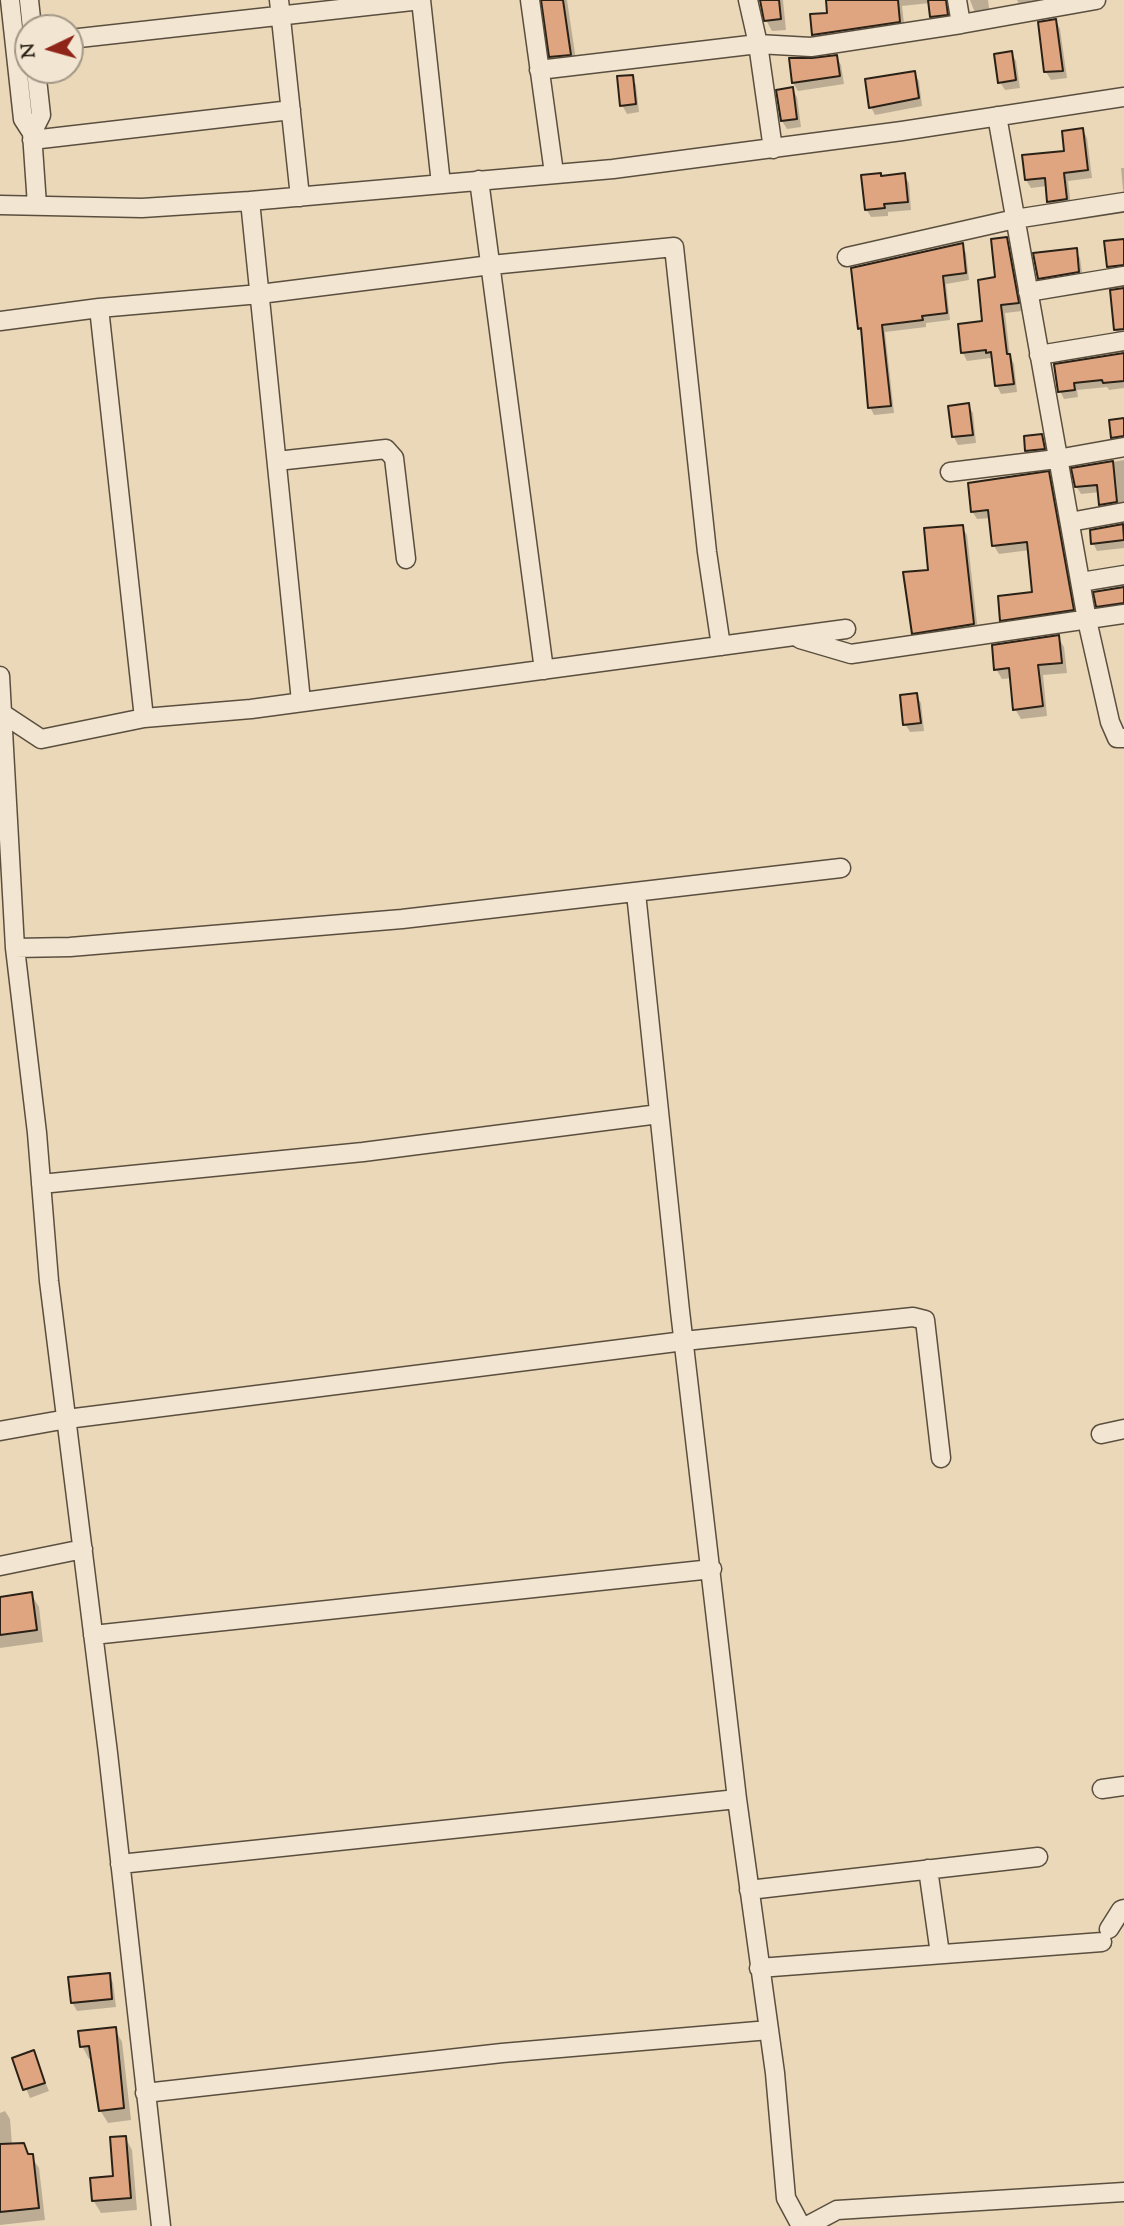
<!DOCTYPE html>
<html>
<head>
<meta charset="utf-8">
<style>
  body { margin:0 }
  #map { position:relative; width:1124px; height:2226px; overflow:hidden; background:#ebd8b9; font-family:"Sorts Mill Goudy",serif }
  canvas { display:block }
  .north { position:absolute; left:14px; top:14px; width:70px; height:70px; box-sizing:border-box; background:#f2e6d2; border:2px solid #a29787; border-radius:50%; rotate:265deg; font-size:19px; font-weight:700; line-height:28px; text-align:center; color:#2a2116 }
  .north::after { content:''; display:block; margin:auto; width:24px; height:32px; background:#8f2418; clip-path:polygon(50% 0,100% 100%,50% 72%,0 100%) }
</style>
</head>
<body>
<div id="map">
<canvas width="1124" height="2226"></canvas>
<div class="north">N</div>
</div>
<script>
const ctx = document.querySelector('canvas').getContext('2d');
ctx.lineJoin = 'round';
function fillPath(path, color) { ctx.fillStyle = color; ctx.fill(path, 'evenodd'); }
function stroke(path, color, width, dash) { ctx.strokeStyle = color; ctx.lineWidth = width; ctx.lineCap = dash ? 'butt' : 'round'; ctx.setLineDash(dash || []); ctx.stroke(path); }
const shadow = new Path2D(`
  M542,0H567L577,67L558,69L551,57Z
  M760,0H783L786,30L772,31L766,20Z
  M827,0H952L949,10L951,22L936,25L932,17L930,3L902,6L905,32L820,45L814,35L812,16L829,14Z
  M970,0H988L990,16L977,18Z
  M1017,0H1036L1037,7L1022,10Z
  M1056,21L1060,29L1067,78L1051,80L1046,72L1040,23Z
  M1011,53L1016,61L1020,88L1005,90L1000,82Z
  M836,56L841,65L844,84L798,91L793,83Z
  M914,73L919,81L922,106L875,115L871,107Z
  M632,77L636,85L639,112L627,114L622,105Z
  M792,89L797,97L801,127L787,129L782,121Z
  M1083,130L1087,138L1092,178L1068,181L1071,207L1054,210L1049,202L1047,186L1031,188L1026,180L1066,152Z
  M1121,168H1124V192L1123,190Z
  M904,175L909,183L911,210L888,212V216L871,217L866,209Z
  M1006,239L1011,247L1022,311L1005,313L1010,356L1014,364L1017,392L1001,394L997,386L991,358L967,361L963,353L984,322Z
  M1124,242V274L1113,275L1108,267Z
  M962,245L966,253L969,280L946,284L950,320L926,323V327L885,332L894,413L874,415L870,407L864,335L859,328Z
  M1076,250L1080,258L1083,280L1044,286L1039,278Z
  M1124,288V338H1120L1116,331L1112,291Z
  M1124,353V388L1109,390L1107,387L1077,390L1078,397L1064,399L1060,391Z
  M968,405L973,413L976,443L958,445L954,437Z
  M1041,436L1046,444L1048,457L1032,459L1027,451L1025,438Z
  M1124,460V509L1105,512L1101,504L1100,492L1081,494L1076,486L1073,469Z
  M1048,473L1053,481L1077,618L1007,628L1002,620L1034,594L1030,550L999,554L994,546L991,518L977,519L972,511Z
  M1124,525V548L1097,551L1093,543L1091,531Z
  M962,527L967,535L978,632L918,641L913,633Z
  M1124,588V610L1102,613L1098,606Z
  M1058,637L1064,647L1067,673L1043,675L1047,716L1021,719L1015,709L1012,678L1002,679L996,669Z
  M916,695L921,703L924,731L910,732L905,724Z
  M31,1594L39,1607L43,1642L0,1648V1598Z
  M109,1975L113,1983L116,2007L77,2011L72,2002Z
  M115,2029L122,2042L131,2120L108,2123L100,2110L93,2058L89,2059L82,2046Z
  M33,2052L49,2091L30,2098L14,2059Z
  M5,2111L10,2119L12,2145H23L39,2168L45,2220L0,2225V2113Z
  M125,2137L132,2150L137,2210L101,2213L93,2200L115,2178Z`);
const building = new Path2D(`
  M541,0H563L571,55L549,57Z
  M760,0H779L781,19L764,21Z
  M826,0H898L900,22L812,35L810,14L827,13Z
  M928,0H946L948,15L930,17Z
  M1056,19L1063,71L1044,72L1038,22Z
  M1012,51L1016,80L998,83L994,54Z
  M837,55L840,76L792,83L789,58H812Z
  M915,71L919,98L869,108L865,79Z
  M633,75L636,104L620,106L617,76Z
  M793,87L797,119L781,121L776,90Z
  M1083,128L1088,170L1064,173L1067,199L1047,202L1045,178L1025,180L1022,155L1064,151L1062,131Z
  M881,173V176L905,173L908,202L884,204L885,208L865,210L861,175Z
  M1007,237L1019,303L1001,305L1007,354H1010L1014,384L995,386L991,352L986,353V350L961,353L958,324L982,321L978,280L995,277L991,239Z
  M1124,239V265L1107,267L1104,241Z
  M963,243L966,273L943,276L947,313L922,316L923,320L882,325L891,406L868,408L861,328L858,329L851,268Z
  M1077,248L1079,272L1038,279L1033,253Z
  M1124,288V329L1114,330L1110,290Z
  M1124,353V381L1103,383L1102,380L1074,383L1075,390L1058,392L1054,364Z
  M969,403L973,435L952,437L948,406Z
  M1124,418V436L1111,438L1109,420Z
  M1042,434L1045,449L1025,451L1024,436Z
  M1113,461L1117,502L1099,505L1097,485L1075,487L1071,468Z
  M1049,471L1074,610L1000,621L998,596L1032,592L1027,542L992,546L988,510L971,512L968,483Z
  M1123,524L1124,540L1091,544L1090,530Z
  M963,525L974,624L912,634L903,572L928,570L924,528Z
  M1124,587V603L1096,607L1093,592Z
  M1059,635L1062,663L1038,665L1043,706L1013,710L1009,668L994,670L992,645Z
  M917,693L921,723L903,725L900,695Z
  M32,1592L37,1630L0,1635V1597Z
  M110,1973L112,1999L71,2003L68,1977Z
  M116,2027L124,2108L99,2111L89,2046L80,2047L78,2031Z
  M34,2050L45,2083L23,2090L12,2058Z
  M126,2136L131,2198L92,2201L90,2178L113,2176L110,2137Z
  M24,2143L28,2154H33L39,2208L0,2212V2144Z`);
const minor = new Path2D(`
  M10,0L23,119L32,133L37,205
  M29,0L32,28
  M279,0L300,197
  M530,0L554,173
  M748,0L758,44L773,149
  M957,0L961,24
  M70,39L421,0L441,184
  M539,70L758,44L811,47L961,24L1096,0
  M997,116L1087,620L1110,722L1117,738H1124
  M32,133L41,115L36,70
  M32,140L291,110
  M479,180L544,670
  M250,201L301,701
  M0,205L142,208L250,201L613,169L902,131L1124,97
  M847,257L1015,219L1124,202
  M1028,292L1124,276
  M99,308L144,718
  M0,321L99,308L260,294L491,265L674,247L707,552L721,646
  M1039,355L1124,341
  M277,461L386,449L394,458L406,559
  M950,472L1057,459L1124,447
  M1070,522L1124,512
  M1081,582L1124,575
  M800,639L851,654L1124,614
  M0,676L15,948L37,1133L49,1281L108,1753L161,2226
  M0,712L41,739L144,718L251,709L846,629
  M636,893L680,1311L737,1799L775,2073L786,2198L801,2226
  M15,948L70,947L402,919L841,868
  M41,1184L363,1152L659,1114
  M0,1431L67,1419L684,1341L913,1317L925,1320L941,1458
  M1101,1434L1124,1429
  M0,1566L83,1549
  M93,1635L712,1569
  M1102,1789L1124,1786
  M120,1864L737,1799
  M928,1869L940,1954
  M749,1890L1038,1857
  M1109,1929L1121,1910L1124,1909
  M759,1968L1102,1942
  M145,2093L502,2053L769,2030
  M807,2226L837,2210L1124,2192`);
fillPath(shadow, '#0003');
fillPath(building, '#dfa480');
stroke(building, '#2a2116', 2);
stroke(minor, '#5a4f3f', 21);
stroke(minor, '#f2e6d2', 18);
</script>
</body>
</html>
